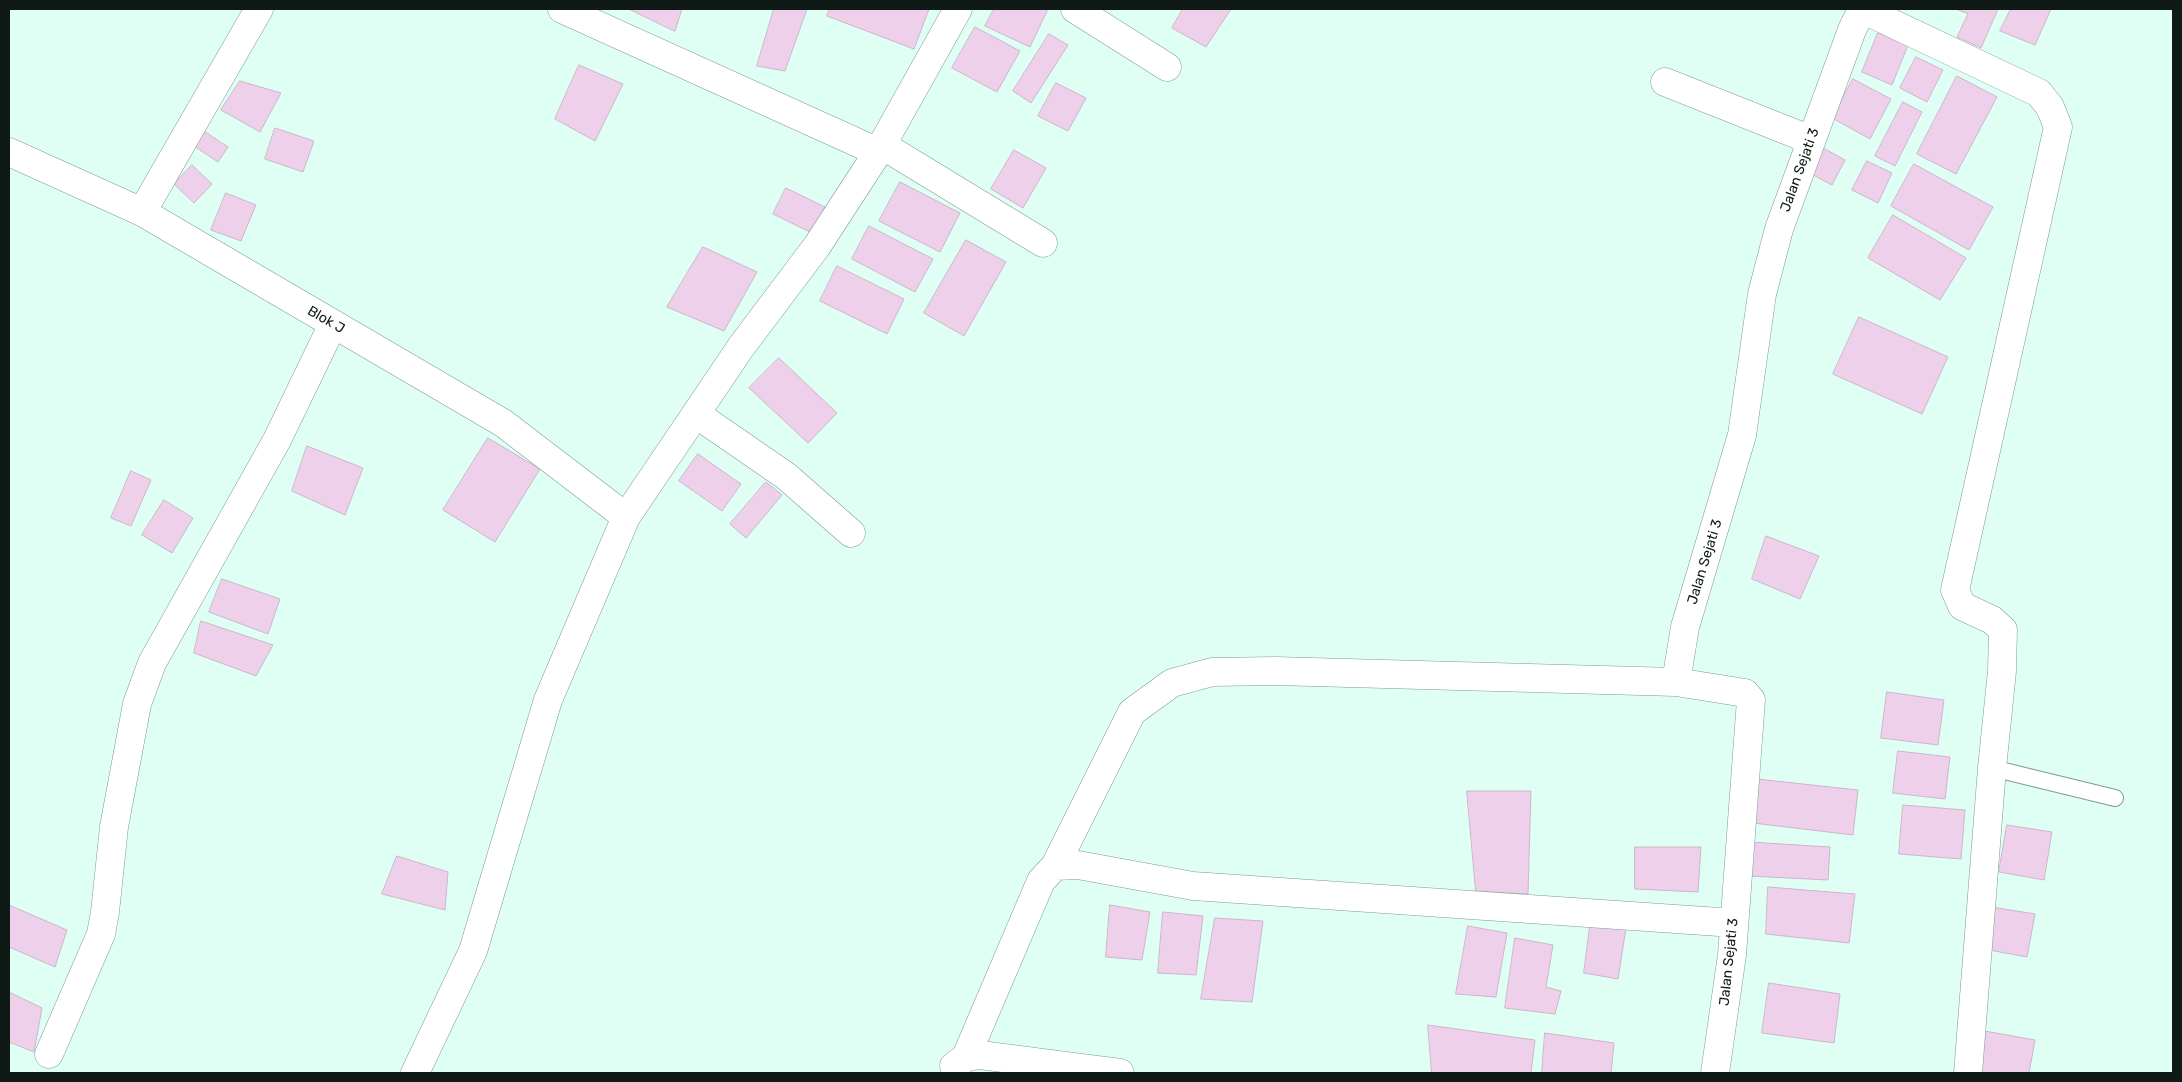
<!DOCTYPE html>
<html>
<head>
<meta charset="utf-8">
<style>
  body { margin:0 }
  #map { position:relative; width:2182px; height:1082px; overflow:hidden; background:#e0fff4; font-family:Rubik,sans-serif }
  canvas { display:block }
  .frame { position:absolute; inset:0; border:10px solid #0f1a17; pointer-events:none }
</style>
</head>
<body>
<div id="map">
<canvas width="2182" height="1082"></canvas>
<div class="frame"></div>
</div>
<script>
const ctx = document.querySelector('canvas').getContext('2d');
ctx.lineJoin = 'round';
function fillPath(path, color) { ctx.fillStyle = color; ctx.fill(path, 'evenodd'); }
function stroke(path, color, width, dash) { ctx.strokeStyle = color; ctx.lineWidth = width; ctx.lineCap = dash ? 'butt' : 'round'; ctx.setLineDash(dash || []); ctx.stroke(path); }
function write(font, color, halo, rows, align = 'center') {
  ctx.font = font + ' Rubik,sans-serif'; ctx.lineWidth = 4.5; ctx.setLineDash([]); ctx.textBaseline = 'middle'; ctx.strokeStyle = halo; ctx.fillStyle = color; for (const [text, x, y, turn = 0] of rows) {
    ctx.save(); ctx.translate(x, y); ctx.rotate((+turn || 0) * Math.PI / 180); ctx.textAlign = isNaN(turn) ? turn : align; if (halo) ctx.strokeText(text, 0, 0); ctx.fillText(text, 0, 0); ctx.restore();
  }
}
const building = new Path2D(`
  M629,9H682L675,31Z
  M774,9H807L785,71L757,66Z
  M830,9H929L914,49L827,16Z
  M994,9H1048L1030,47L985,26Z
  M1183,9H1231L1206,47L1172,28Z
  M1956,9H1998L1981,48L1957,37L1968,14Z
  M2011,9H2051L2035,45L2000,31Z
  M975,27L1020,51L997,92L952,68Z
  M1878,33L1908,45L1892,85L1862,72Z
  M1049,34L1068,45L1031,103L1013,91Z
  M1916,57L1943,70L1927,102L1900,88Z
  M579,65L623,84L595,141L555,119Z
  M1957,76L1997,97L1956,174L1917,154Z
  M1853,79L1891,99L1870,139L1832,118Z
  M240,81L281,93L260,132L221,110Z
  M1056,83L1086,98L1068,131L1038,116Z
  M1903,102L1922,112L1895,166L1875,156Z
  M195,125L228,147L218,162L185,140Z
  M275,128L314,141L303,172L265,159Z
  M1816,144L1845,160L1832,185L1802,169Z
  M1014,150L1046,168L1023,208L991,189Z
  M1867,161L1892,173L1878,203L1852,190Z
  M1914,164L1993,207L1969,250L1891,206Z
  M192,165L212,184L194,203L174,184Z
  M900,182L960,213L940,252L879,221Z
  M786,188L825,207L812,233L773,214Z
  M226,193L256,205L241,241L211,230Z
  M1893,215L1966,258L1940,300L1868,258Z
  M869,226L933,259L915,292L852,259Z
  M966,240L1006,262L964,336L924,313Z
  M703,247L757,272L724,331L667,307Z
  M837,266L904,299L887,334L820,301Z
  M1859,317L1948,357L1922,414L1833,374Z
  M779,358L837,413L808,443L749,388Z
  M488,438L540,469L495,542L443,510Z
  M307,446L363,468L345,515L292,491Z
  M698,454L741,484L722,511L679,481Z
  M131,471L151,480L131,526L111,518Z
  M766,482L782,495L746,538L730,524Z
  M164,500L193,518L172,553L142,535Z
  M1766,536L1819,556L1800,599L1752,579Z
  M222,579L280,599L268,634L209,612Z
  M201,621L273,645L256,676L194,653Z
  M1887,692L1944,700L1938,745L1881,738Z
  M1898,751L1950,757L1945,799L1893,793Z
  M1757,779L1858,790L1853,835L1753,823Z
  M1467,791H1531L1528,894L1476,891Z
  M1903,805L1965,810L1961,859L1899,854Z
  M2007,825L2052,832L2044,880L1999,872Z
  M1750,842L1830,847L1828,880L1748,876Z
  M1635,847H1701L1698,892L1635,889Z
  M397,856L448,872L445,910L382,894Z
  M1768,887L1855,894L1849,943L1766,934Z
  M9,905L67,930L55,967L9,947Z
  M1110,905L1150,912L1142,960L1106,957Z
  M1992,907L2035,914L2027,957L1984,949Z
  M1163,912L1203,916L1196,975L1158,973Z
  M1215,918L1263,921L1252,1002L1201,999Z
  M1468,926L1507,933L1496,997L1456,994Z
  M1590,926L1626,928L1618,979L1584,973Z
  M1515,938L1553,945L1546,987L1561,991L1555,1014L1505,1008Z
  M1769,983L1840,994L1834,1043L1762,1033Z
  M9,992L42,1008L34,1052L9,1042Z
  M1428,1025L1535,1040L1531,1073H1432Z
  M1979,1030L2035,1040L2029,1073H1974Z
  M1545,1033L1614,1043L1611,1073H1542Z`);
const lane = new Path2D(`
  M1992,768L2115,798`);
const street = new Path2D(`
  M562,9L878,152
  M1075,9L1167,67
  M1862,9L2039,93L2050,107L2058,127L1955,590L1962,606L1992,620L2003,630L2002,671L1992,768L1968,1073
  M1665,82L1811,140
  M882,145L1043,243
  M9,152L142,212L503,423L626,517
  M142,212L259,9
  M696,414L786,476L851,533
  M1055,866L1132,712L1172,683L1212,672L1275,671L1676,682
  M49,1054L101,934L105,912L114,827L137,704L152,663L277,440L333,324
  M966,1057L1041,881L1055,866L1078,865L1193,886L1734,923
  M954,1066L966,1057L980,1055L1120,1073
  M415,1073L473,951L548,700L626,517L741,347L817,246L878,152L958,9
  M1715,1073L1732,955L1751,700L1745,693L1676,682L1685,627L1742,435L1762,294L1779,229L1852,30L1862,9`);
const streetNames = [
  ["Jalan Sejati 3",1800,170,-70],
  ["Blok J",326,320,30],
  ["Jalan Sejati 3",1705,562,-73],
  ["Jalan Sejati 3",1729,962,-84]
];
fillPath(building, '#eed0eb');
stroke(building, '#cbb6c9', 1);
stroke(lane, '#7f9b92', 18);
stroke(street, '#7f9b92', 29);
stroke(lane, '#fff', 16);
stroke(street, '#fff', 28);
write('14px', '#0f1a17', '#fff', streetNames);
</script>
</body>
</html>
